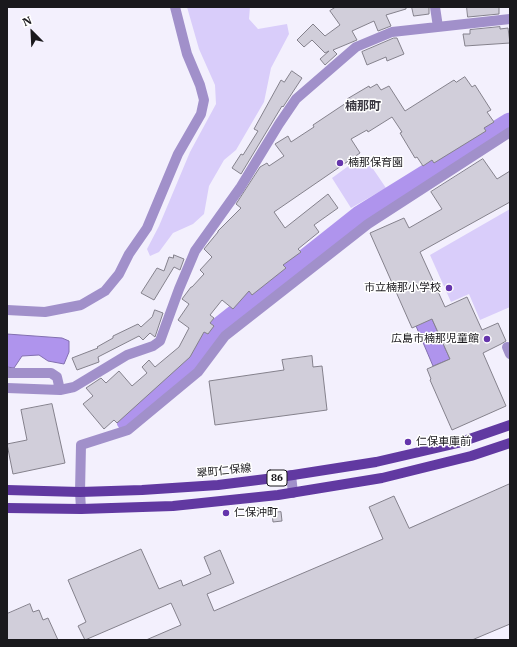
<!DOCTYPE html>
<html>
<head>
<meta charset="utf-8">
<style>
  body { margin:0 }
  #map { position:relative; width:517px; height:647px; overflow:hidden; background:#f3f0fd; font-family:"IBM Plex Serif",serif }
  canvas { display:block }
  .frame { position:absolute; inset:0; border:8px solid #1a191d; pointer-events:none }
  .north { position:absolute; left:12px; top:12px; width:40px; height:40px; -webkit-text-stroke:3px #fff; paint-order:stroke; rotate:336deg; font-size:11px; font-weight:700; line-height:16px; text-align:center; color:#1a191d }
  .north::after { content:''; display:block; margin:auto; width:14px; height:18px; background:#1a191d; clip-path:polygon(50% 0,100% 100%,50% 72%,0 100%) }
</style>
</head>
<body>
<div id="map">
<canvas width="517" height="647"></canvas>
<div class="frame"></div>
<div class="north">N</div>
</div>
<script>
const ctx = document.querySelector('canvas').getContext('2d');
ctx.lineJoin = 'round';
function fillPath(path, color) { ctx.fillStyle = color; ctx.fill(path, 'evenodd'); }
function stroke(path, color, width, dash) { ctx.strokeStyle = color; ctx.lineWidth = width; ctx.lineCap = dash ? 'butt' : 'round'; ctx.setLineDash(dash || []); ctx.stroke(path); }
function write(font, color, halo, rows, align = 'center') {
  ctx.font = font + ' "IBM Plex Serif","Noto Sans JP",serif'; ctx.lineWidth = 3; ctx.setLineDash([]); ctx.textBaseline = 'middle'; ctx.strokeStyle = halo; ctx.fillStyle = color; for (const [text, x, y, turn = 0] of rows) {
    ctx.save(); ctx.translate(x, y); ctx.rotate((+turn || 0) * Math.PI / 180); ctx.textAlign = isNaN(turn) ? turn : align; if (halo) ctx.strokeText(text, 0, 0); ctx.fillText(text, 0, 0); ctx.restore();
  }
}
const green = new Path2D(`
  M187,7H250L249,19L258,29L287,24L289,34L271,68L264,102L236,150L224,160L209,186L204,214L193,224L173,233L159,252L150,256L147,249L159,226L190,152L216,104L215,85L199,49Z
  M365,157L386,188L351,208L332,178L358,159L360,161Z
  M510,209V307L480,320L469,294L451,302L430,255Z`);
const water = new Path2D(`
  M432,319L450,359L433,366L416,326Z
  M7,334L62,338L69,341V352L64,364L48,361L39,355L22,356L14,368L7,367Z`);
const river = new Path2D(`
  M127,421L193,363L220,327L360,216L510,123`);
const building = new Path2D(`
  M336,7H406V9L386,15L391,26L378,31L374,21L352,31L357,40L333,50L337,54L325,65L320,59L329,51L325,53L312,40L304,47L297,40L313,24L325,36L340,25L330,11Z
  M412,7H429V14L414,16Z
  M467,7H499V14L468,17Z
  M500,27V29L508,28L510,43L465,46L463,34H470V30Z
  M394,38H397L404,54L387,61L386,57L367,65L362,52Z
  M292,71L302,78L283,107L282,106L241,174L232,168L241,154L243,155L258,131L254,129L281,80L284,82Z
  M465,77L472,87L475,85L491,110L487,112L494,122L484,128L486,131L434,163L432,160L423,166L417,157L415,158L400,133L402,132L392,117L368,132L367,130L351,139L360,153L274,212L285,228L328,194L338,208L314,225L319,232L298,249L301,252L283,265L286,268L252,295L249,291L233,309L222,300L210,315L214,318L210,323L214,326L208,334L204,332L190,357L117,423L114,420L104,429L83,404L93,396L86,388L101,378L106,383L119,371L132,386L147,373L142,367L149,360L155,367L179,347L189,328L178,320L189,304L182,299L191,287H192L204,274L200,270L212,257L204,249L218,232V231L241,208L236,204L260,167L267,163L269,166L284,156L275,144L288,136L291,142L314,127L313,125L349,101L347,99L369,86L370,88L377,84L381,90L389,86L405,111L454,80L456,82Z
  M483,159L497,179L510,171V202L420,252L445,307L467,297L482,330L498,323L506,341L501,344L483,353L506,406L452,430L430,380L431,379L427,369L450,359L432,319L412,328L370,233L404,218L409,228L442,209L431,192Z
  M174,255L184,259L180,270L174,267L154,300L141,293L157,268L164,271L169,257L173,258Z
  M155,310L163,313L155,337L150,333L143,340L139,336L98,357L99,362L77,370L72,358L98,348L97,347L113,338V336L138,324L141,327L152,317Z
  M312,356L313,367L322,366L327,410L215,425L209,381L284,370L282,360Z
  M52,404L65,463L13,474L7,444L27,440L21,410Z
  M510,484V624L472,640H146L181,625L171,603L85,640L78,626L86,622L68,580L141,549L159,589L181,580L183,586L211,574L204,557L220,550L234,583L207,594L214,611L383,539L369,507L394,496L409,528Z
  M281,512L282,521L273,522L272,513Z
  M30,604L33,612L39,610L43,620L48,618L58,640H7V614Z`);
const minor = new Path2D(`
  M435,7L438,27
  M7,310L45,312L81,305L105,291L119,274L129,254L147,228L178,154L201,114L204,100L200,85L187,54L175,7
  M507,347L510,354
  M7,373H51L57,377L60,390
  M7,388L60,390L74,387L127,355L153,346L160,341L179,289L195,251L240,188L279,124L296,99L356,47L392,32L510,19
  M291,475L293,493
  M81,509L80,492L81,445L128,430L198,372L225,336L368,224L510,132`);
const major = new Path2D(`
  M7,490L80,492L142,490L218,485L274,478L376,462L458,443L510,425
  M7,508L81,509L173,506L278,495L382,478L471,456L510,443`);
const markers = [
  [340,163,4,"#6535ac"],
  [449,288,4,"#6535ac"],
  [487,339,4,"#6535ac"],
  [408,442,4,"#6535ac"],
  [226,513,4,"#6535ac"]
];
const shields = [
  [277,478,20]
];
const shieldNames = [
  ["86",277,478]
];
const poiNames = [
  ["楠那保育園",348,163],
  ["市立楠那小学校",441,288,"right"],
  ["広島市楠那児童館",479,339,"right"],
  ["仁保車庫前",416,442],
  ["仁保沖町",234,513]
];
const streetNames = [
  ["翠町仁保線",224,471,-6]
];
const neighbourhoodNames = [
  ["楠那町",363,107]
];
fillPath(green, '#d9cdfa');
fillPath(water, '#af94ed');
stroke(water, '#826faf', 1);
stroke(river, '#af94ed', 21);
fillPath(building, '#d1ceda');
stroke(building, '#84818c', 1);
stroke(minor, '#a190ca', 10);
stroke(major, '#6139a1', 10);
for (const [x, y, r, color] of markers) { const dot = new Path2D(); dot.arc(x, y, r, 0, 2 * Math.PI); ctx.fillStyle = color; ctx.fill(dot); stroke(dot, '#fff', 1.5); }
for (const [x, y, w] of shields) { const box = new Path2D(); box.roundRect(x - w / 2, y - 8, w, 16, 3); ctx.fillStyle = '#fff'; ctx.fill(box); stroke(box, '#1a191d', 1); }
write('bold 10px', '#1a191d', null, shieldNames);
write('11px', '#1a191d', '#fff', poiNames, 'left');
write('11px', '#1a191d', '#fff', streetNames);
write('bold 12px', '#3b3842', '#fff', neighbourhoodNames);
</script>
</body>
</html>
